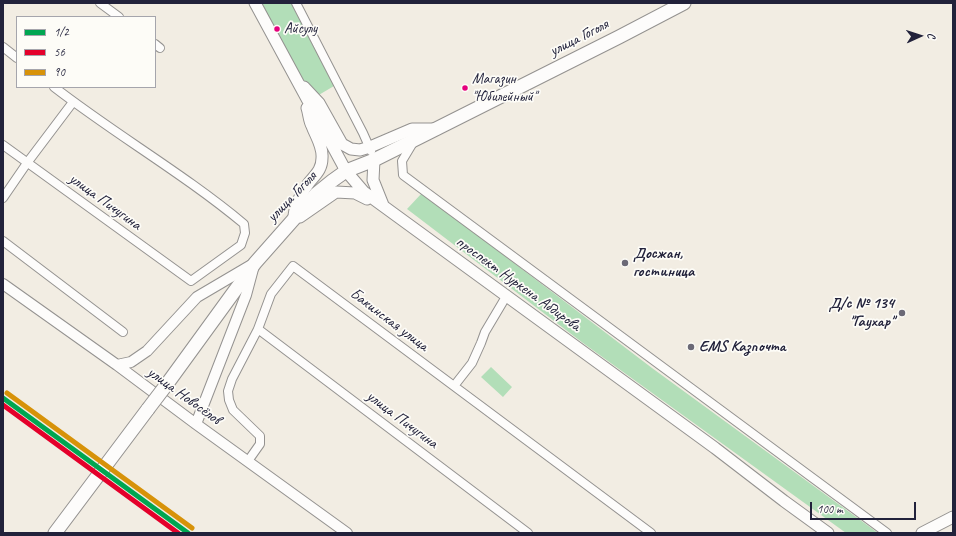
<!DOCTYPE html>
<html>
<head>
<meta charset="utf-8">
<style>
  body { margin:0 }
  #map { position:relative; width:956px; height:536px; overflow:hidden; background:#f2ede3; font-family:Caveat,sans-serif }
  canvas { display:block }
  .frame { position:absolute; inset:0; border:4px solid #22223b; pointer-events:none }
  .legend { position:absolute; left:16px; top:16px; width:140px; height:72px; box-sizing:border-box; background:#fdfcf7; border:1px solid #a5a5ac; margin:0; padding:5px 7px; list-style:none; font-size:12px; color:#22223b }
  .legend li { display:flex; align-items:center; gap:8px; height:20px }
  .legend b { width:20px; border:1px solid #a5a5ac }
  .north { position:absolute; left:900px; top:16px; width:40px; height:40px; -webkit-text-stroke:3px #fdfcf7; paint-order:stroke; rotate:87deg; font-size:11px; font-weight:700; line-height:16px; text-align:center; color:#22223b }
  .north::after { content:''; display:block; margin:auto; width:14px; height:18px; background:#22223b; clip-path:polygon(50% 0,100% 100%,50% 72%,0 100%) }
  .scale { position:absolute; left:810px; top:502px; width:106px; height:18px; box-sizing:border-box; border:2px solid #22223b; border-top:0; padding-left:5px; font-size:12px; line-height:14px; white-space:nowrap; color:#22223b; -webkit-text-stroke:3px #fdfcf7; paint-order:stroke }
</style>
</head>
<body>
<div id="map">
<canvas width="956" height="536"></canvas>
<div class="frame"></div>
<ul class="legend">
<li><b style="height:5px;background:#00a651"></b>1/2</li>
<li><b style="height:5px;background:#e4002b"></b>56</li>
<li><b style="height:5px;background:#d79209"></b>90</li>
</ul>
<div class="north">С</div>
<div class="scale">100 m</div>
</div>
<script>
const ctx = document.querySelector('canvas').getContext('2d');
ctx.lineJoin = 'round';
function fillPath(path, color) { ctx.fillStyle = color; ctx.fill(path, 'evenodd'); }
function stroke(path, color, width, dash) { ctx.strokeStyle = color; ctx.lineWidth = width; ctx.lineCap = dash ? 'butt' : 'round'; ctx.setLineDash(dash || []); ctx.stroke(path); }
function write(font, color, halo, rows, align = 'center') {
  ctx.font = font + ' Caveat,sans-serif'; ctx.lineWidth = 3.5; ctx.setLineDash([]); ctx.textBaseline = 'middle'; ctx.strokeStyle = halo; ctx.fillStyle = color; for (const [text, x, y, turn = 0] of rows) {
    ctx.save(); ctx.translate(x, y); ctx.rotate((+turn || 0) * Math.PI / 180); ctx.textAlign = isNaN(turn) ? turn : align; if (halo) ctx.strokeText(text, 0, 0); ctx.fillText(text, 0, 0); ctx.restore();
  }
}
const green = new Path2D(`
  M262,3H291L334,86L317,96L299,76Z
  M422,193L652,368L878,533H846L583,343L407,209Z
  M491,367L512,387L503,397L481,377Z`);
const minor = new Path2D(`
  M100,3L119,17
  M296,3L363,133L371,151
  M155,44L160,48
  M3,47L17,58
  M414,141L402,161L403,175L887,533
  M3,145L191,281L241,245L245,233L244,224C184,174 116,135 54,87
  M3,198L27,163L73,102
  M3,241L123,332
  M258,329L528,533
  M454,386L472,363L481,343L485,332L507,295
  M248,461L260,444V436L233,410L229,400L228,391L232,379L258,329L271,294L293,266L651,533`);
const tertiary = new Path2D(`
  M3,284L117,365L196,424L347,533
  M117,365L131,362L147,351L197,297L253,264
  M196,424L246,295L253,269`);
const secondary = new Path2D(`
  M255,3L346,171L364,192L715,448L784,501L828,533
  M304,87L319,103L342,144L351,149L360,150L370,147L412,129H437
  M374,160L373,180L383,205
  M300,217L336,192L355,193L367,199
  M294,218C294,206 301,194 308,184C315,175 322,170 322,158C323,146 316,137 312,126C309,121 309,114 307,108
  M922,533L953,517`);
const trunk = new Path2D(`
  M167,384L255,263L316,194L332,181L346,171L374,160L420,137L619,37L684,3
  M55,533L148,409`);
const trunkBridge = new Path2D(`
  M148,409L167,384`);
const rail1 = new Path2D(`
  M3,398L188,533`);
const rail2 = new Path2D(`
  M3,405L178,533`);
const rail3 = new Path2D(`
  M7,393L192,528`);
const markers = [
  [277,29,3.5,"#e5007d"],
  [465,88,3.5,"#e5007d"],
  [625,263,4,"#6b6976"],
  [902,313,4,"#6b6976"],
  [691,347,4,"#6b6976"]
];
const busNames = [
  ["Айсулу",284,29],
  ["Магазин",472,79],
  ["\"Юбилейный\"",472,97]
];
const streetNames = [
  ["улица Гоголя",579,38,-27],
  ["улица Гоголя",292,197,-46],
  ["улица Пичугина",105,202,36],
  ["проспект Нуркена Абдирова",518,284,36],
  ["Бакинская улица",389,320,37],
  ["улица Новосёлов",184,396,36],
  ["улица Пичугина",402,420,37]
];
const poiNames = [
  ["Досжан,",633,254],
  ["гостиница",633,272],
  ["Д/с № 134",894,304,"right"],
  ["\"Гаухар\"",894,322,"right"],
  ["EMS Казпочта",699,347]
];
fillPath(green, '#b2deb8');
stroke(minor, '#949290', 10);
stroke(tertiary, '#949290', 12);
stroke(secondary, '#949290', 13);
stroke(trunk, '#949290', 15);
stroke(minor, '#fdfcfb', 8);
stroke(tertiary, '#fdfcfb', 10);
stroke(secondary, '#fdfcfb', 11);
stroke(trunk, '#fdfcfb', 13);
stroke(trunkBridge, '#949290', 15, []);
stroke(trunkBridge, '#fdfcfb', 13);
stroke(rail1, '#00a651', 5);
stroke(rail2, '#e4002b', 5);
stroke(rail3, '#d79209', 5);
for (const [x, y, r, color] of markers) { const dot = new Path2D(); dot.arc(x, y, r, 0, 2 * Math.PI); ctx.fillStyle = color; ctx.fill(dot); stroke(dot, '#fdfcf7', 1.5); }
write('15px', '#22223b', '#fdfcf7', busNames, 'left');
write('16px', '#22223b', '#fdfcf7', streetNames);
write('bold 16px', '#22223b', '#fdfcf7', poiNames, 'left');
</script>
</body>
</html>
